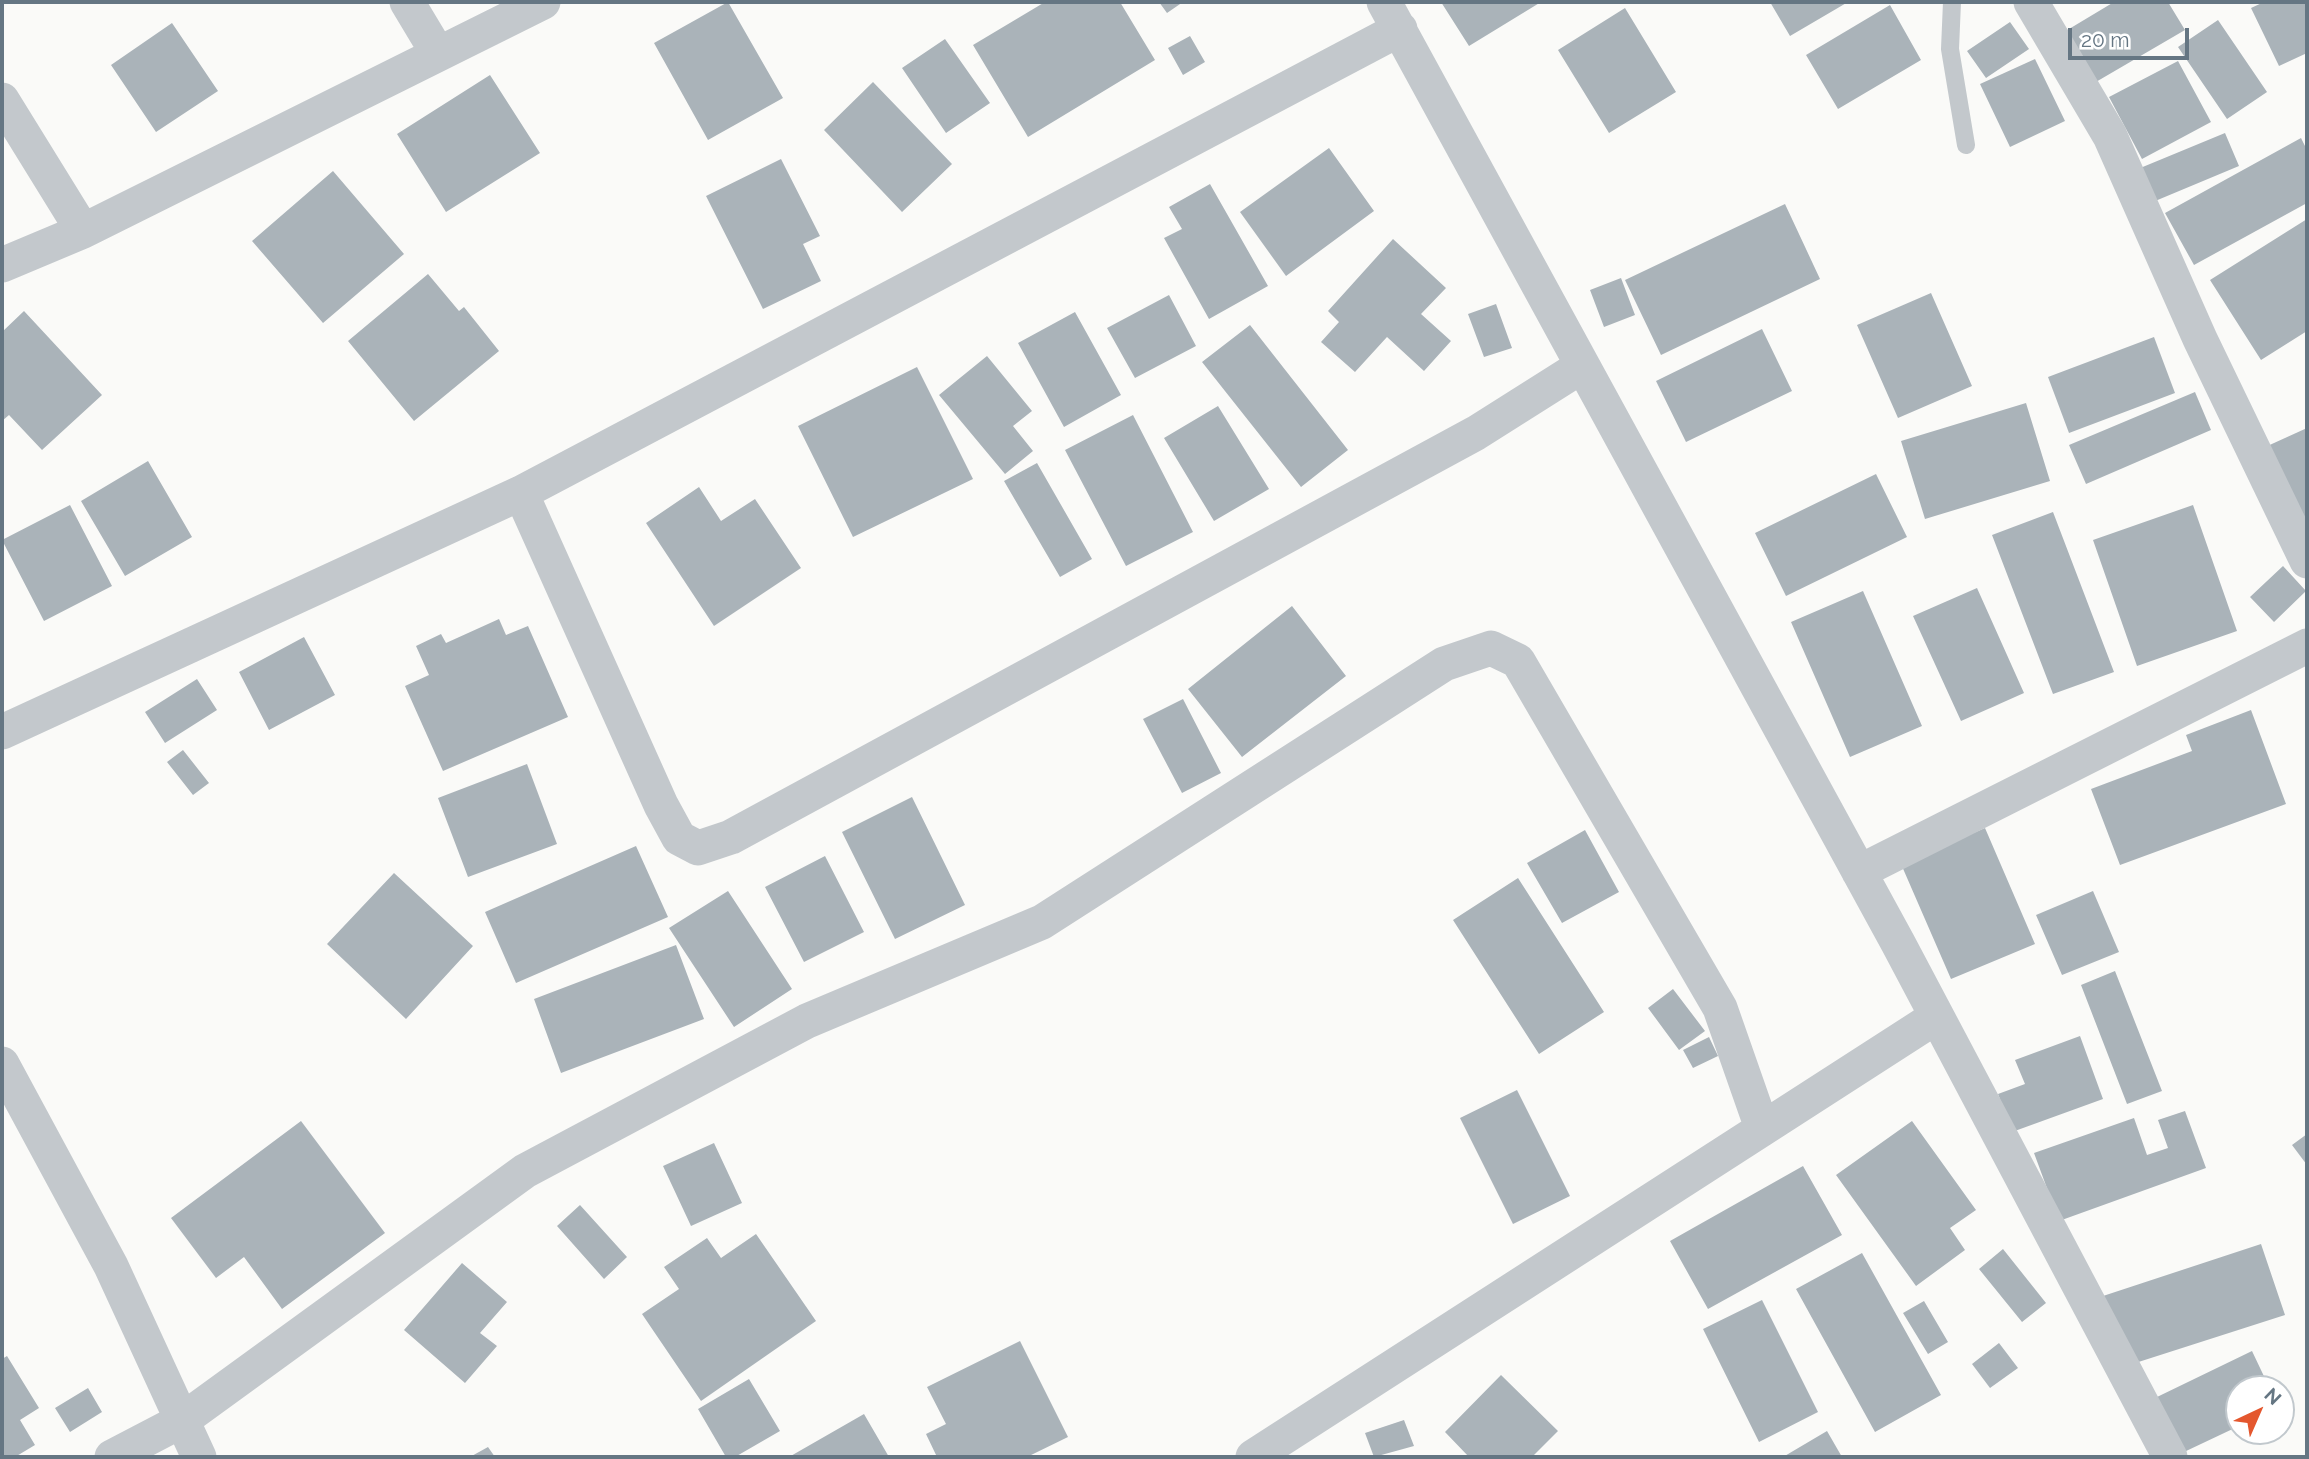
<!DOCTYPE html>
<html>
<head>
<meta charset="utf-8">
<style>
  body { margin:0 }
  #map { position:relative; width:2309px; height:1459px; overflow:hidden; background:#fafaf8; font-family:Raleway,sans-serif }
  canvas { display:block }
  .frame { position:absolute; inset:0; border:4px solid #657683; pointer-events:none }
  .north { position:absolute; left:2225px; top:1375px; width:70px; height:70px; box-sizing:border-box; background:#fff; border:2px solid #c1c8cd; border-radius:50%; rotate:44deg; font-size:19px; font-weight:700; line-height:28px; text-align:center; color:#657683 }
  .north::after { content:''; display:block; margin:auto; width:24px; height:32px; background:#e4572e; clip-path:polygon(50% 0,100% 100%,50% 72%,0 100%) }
  .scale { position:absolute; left:2068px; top:28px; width:121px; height:32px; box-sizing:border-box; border:4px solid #657683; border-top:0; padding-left:9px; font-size:21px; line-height:24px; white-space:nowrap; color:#657683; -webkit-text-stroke:5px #fff; paint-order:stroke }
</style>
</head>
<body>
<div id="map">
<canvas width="2309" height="1459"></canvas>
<div class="frame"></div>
<div class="north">N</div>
<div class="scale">20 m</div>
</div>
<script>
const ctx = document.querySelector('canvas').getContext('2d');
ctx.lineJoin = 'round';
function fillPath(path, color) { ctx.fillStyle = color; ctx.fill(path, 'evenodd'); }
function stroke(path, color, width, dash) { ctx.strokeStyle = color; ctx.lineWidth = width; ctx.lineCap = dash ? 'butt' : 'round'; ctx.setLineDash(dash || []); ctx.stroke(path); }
const building = new Path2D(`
  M728,2L783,98L708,140L654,43Z
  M1045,2H1120L1155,60L1028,137L973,45Z
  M1159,2H1183L1167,13Z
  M1441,2H1541L1469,46Z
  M1770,2H1848L1790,36Z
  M2114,2H2168L2185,30L2089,86L2059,35Z
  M2264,2H2307V53L2279,66L2251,8Z
  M1890,5L1921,60L1838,109L1806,55Z
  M1625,8L1676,92L1609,133L1558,50Z
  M2218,20L2267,92L2227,119L2178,47Z
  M2010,22L2029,49L1986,78L1967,51Z
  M172,23L218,91L156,132L111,65Z
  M1190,36L1205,62L1183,75L1168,48Z
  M945,39L990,103L946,133L902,68Z
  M2035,59L2065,121L2010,147L1980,84Z
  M2178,61L2211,122L2142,159L2109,97Z
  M490,75L540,153L446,212L397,134Z
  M873,82L952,164L902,212L824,130Z
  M2225,133L2239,166L2148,204L2133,171Z
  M2301,138L2307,150V203L2194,265L2165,213Z
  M1329,148L1374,211L1286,276L1240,212Z
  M781,159L820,236L803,244L821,281L763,309L706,196Z
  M333,171L404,254L323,323L252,241Z
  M1210,184L1268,286L1209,319L1164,238L1182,229L1169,207Z
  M1785,204L1820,279L1661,355L1625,280Z
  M2307,219V331L2261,360L2210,280Z
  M1393,239L1446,288L1421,314L1451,341L1424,371L1387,337L1355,372L1321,342L1339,322L1328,311Z
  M428,274L459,311L464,307L499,351L414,421L348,341Z
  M1621,278L1635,315L1604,327L1590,290Z
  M1931,293L1972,386L1898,418L1857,325Z
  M1169,295L1196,346L1135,378L1107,328Z
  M1496,304L1512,348L1484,357L1468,314Z
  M24,311L102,395L42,450L9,415L2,421V332Z
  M1075,312L1121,395L1064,427L1018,343Z
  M1250,325L1348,450L1301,487L1202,362Z
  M1762,329L1792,391L1686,442L1656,381Z
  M2154,337L2175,393L2069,433L2048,377Z
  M987,356L1032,411L1013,426L1033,451L1005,474L939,395Z
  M917,367L973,479L853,537L798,426Z
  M2195,392L2211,430L2086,484L2069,445Z
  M2026,403L2050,481L1925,519L1901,441Z
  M1218,406L1269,489L1214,521L1164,438Z
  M1133,415L1193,532L1126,566L1065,450Z
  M2307,428V545L2263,448Z
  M148,461L192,537L125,576L81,501Z
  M1037,463L1092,559L1060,577L1004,481Z
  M1876,474L1907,537L1786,596L1755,533Z
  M699,487L721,521L755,499L801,568L714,626L646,523Z
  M70,505L112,586L44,621L2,540Z
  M2193,505L2237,631L2137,666L2093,540Z
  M2053,512L2114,672L2053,694L1992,535Z
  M2283,566L2306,591L2274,622L2250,597Z
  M1977,588L2024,693L1961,721L1913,616Z
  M1863,591L1922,726L1850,757L1791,622Z
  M1292,606L1346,676L1242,757L1188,689Z
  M499,619L506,635L528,626L568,717L443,771L405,686L429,675L416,646L441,634L446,643Z
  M304,637L335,695L269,730L239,672Z
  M197,679L217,710L165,743L145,712Z
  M1183,699L1221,773L1182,793L1143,719Z
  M2251,710L2286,804L2120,865L2091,789L2192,751L2186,735Z
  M183,750L209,783L193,795L167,762Z
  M527,764L557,844L468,877L438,798Z
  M912,797L965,905L895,939L842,832Z
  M1985,828L2035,944L1951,979L1901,864Z
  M1585,830L1619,892L1562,923L1527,863Z
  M636,846L668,917L516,983L485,912Z
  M825,856L864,932L804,962L765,887Z
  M394,873L473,946L406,1019L327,944Z
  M1518,878L1604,1012L1539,1054L1453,920Z
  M728,891L792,989L734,1027L669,928Z
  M2093,891L2119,952L2062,975L2036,915Z
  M676,945L704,1019L561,1073L534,999Z
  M2115,971L2162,1091L2127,1104L2081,985Z
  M1673,989L1705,1031L1679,1050L1648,1008Z
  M2080,1036L2103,1099L2012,1132L1998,1094L2025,1084L2015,1060Z
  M1709,1037L1718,1056L1693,1068L1683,1050Z
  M1517,1090L1570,1196L1513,1224L1460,1118Z
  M2185,1111L2206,1168L2059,1221L2034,1153L2134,1118L2147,1155L2168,1148L2158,1120Z
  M301,1121L385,1233L282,1309L244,1257L216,1278L171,1218Z
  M1912,1121L1976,1210L1950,1228L1965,1250L1916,1286L1836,1175Z
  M2307,1134V1165L2292,1145Z
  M714,1143L742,1203L691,1226L663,1166Z
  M1803,1166L1842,1235L1708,1309L1670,1241Z
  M580,1205L627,1257L604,1279L557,1226Z
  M756,1234L816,1321L701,1401L642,1314L679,1289L664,1267L707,1238L721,1258Z
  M2261,1244L2285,1315L2126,1366L2103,1296Z
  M2003,1249L2046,1303L2022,1322L1979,1269Z
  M1862,1253L1941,1395L1875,1432L1796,1289Z
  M462,1263L507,1302L480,1333L497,1346L465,1383L404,1330Z
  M1762,1300L1818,1412L1759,1442L1703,1329Z
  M1924,1301L1948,1342L1928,1354L1903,1313Z
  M1020,1341L1068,1437L1027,1457H937L926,1434L946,1424L927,1387Z
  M1999,1343L2018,1368L1990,1388L1972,1364Z
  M2252,1351L2270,1389H2239V1426L2184,1452L2157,1397Z
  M7,1356L39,1408L20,1420L35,1445L15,1457H2V1359Z
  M1501,1375L1558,1431L1532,1457H1469L1445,1432Z
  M749,1379L780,1431L735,1457H726L698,1409Z
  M88,1388L102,1412L70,1432L55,1408Z
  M864,1414L889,1457H789Z
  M1404,1420L1414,1446L1374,1457L1365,1433Z
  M1827,1431L1842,1457H1783Z
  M488,1447L495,1457H470Z`);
const service = new Path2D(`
  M1952,2L1950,49L1966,145`);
const minor = new Path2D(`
  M407,2L437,52
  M1384,2L1898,943L2170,1457
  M2031,2L2110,136L2200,339L2307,561
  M2,100L83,231
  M2,265L83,231L543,2
  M521,493L661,805L679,838L698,848L731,837L1476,433L1582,366
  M2,732L521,493L1400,29
  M1859,872L2307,646
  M2,1064L111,1266L199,1457
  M112,1457L181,1421L525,1171L807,1021L1042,922L1444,664L1491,648L1518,661L1720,1008L1762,1128
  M1253,1457L1936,1017`);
fillPath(building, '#aab3b9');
stroke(service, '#c3c8cc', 18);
stroke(minor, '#c3c8cc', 35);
</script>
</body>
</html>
